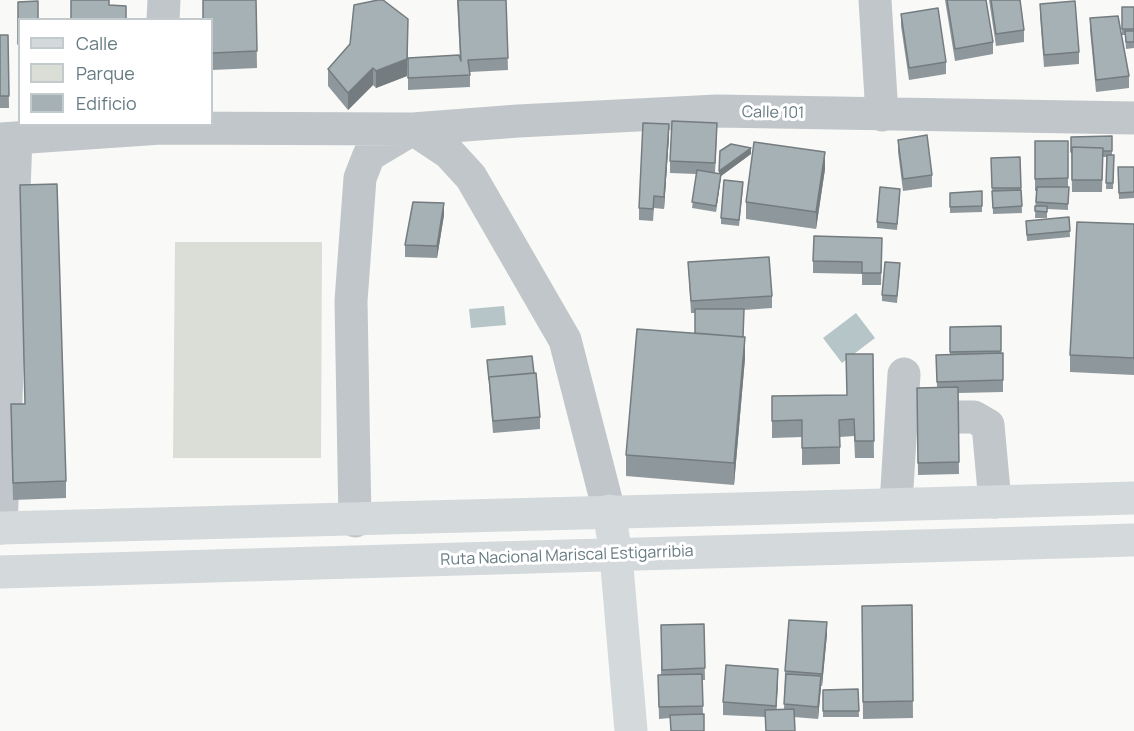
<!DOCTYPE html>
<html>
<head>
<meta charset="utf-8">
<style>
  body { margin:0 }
  #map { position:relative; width:1134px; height:731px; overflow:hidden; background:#f9f9f7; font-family:Manrope,sans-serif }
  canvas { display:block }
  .legend { position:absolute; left:18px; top:18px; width:195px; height:108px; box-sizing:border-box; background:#fff; border:2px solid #c2cacd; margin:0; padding:8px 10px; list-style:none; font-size:18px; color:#667a81 }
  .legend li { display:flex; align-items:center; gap:12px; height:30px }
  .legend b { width:30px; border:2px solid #c2cacd }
</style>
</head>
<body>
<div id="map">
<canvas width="1134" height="731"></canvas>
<ul class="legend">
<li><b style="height:8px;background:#d4d9dc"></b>Calle</li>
<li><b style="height:16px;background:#daded7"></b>Parque</li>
<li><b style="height:16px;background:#a5b1b5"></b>Edificio</li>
</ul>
</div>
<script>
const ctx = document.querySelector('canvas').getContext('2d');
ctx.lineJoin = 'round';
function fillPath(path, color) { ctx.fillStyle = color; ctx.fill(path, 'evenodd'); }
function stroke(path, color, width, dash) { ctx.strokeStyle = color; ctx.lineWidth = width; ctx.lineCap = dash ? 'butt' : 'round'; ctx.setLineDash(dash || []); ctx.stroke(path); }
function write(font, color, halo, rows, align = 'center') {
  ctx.font = font + ' Manrope,sans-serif'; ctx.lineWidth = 6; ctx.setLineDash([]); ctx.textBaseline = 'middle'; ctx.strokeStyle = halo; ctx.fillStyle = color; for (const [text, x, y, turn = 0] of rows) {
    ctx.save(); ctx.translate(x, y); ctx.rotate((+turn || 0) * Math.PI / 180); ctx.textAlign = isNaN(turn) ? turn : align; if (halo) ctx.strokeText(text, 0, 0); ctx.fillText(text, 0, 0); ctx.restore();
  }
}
const green = new Path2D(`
  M175,242H322L321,458H173Z`);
const water = new Path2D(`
  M504,306L506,325L471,328L469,309Z
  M856,313L875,338L842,363L823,338Z`);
const minor = new Path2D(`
  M875,0L882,115
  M163,20L164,0
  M413,129L449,153L471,177L565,340L609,511
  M0,139L161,128L413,129L518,121L717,111L1134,118
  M958,417H974L988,425L995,502
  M896,504L904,374
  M355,521L351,301L360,178L369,155L411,130
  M1,528L16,138`);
const major = new Path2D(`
  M609,511L616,555L631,731`);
const highway = new Path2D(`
  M0,528C378,520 756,508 1134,498
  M0,572L1134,540`);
const wall = new Path2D(`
  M256,0L257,68L212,70V20Z
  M457,0H506L508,70L470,72V87L408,90V58H460Z
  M945,0H986L993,42V54L955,61Z
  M989,0H1020L1024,30V42L996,46Z
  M1040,4L1079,52V64L1044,67L1040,16Z
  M1122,7H1134V48L1126,49L1125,35H1122Z
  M901,14L946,62V74L909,80L901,26Z
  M1090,18L1129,76V88L1096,92L1090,30Z
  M0,35H8L9,108H0Z
  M408,36L407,76L376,88L373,85L348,110L328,86V69Z
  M717,135L715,173H719L751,154L721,176L716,212L692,208L696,174L670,173V161Z
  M669,136L664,209L654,208L653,221L639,220V208Z
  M1112,136V155H1114L1113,189H1106L1107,157H1103L1102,192H1072L1071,137Z
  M898,140L932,175V187L903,191L898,152Z
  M1035,141H1068V210L1047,209V218H1035L1036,191H1035Z
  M1020,157L1022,213L993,214L991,158Z
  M1118,167H1134V198L1119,199Z
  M825,169L816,229L746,219V202Z
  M743,188L739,226L721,224V218Z
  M982,191V212L950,213V193Z
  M900,195L897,230L877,228V222Z
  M444,215L437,258L405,257V245Z
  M1069,217L1070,237L1027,241L1026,221Z
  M1134,224V375L1070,372V355Z
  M882,238L881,285H862V274L813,273V261Z
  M688,262L772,296V308L744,310L743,337L745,358L734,485L626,476V455L695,333V313H691Z
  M900,269L897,303L882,301V295Z
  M1001,326V353H1003V392L958,393L959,474L918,475L917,388L937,387L936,355H950V327Z
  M873,354L874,458H855L854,436L840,437V464L802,465V437L772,438V396L847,395Z
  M487,360L534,373L540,417V429L493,433Z
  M24,404L66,481V498L13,500L11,421Z
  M912,605L913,718L863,719L862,606Z
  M704,624L705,680H702L703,714L670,718L659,719L658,675H661V625Z
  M827,634L822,686H821L818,719L794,717H765L723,715V702L778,681L776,710H784L785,671Z
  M858,689L859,717H823V690Z`);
const shadedWall = new Path2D(`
  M408,19L407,76L376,88V71Z
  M373,68V85L348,110V93Z
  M669,124V136L664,209V197Z
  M751,148V154L721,176L716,212L719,171Z
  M825,152V169L816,229V212Z
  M444,203V215L437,258V246Z
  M745,337V358L734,485V463Z
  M827,622V634L822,686V674Z
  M778,669V681L776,718V706Z
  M821,676V688L818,719V707Z`);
const building = new Path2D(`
  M71,0H109V5L126,6V20H71Z
  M203,0H256L257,51L212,53V20H203Z
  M378,0H383L408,19L407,59L376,71L373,68L348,93L328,69L350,44L354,5Z
  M458,0H506L508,58L468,60L470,75L408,78V58L459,55L461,61Z
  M947,0H986L993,42L955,49Z
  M991,0H1020L1024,30L996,34Z
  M38,1V20H20V44H18V2Z
  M1075,1L1079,52L1044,55L1040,4Z
  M1122,7H1134V29H1122Z
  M938,8L946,62L909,68L901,14Z
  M1118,16L1129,76L1096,80L1090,18Z
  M1125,31H1134V42H1126Z
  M0,35H8L9,96H0Z
  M672,121L717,123L715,163L670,161Z
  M643,123L669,124L664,197L654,196L653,209L639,208Z
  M927,135L932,175L903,179L898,140Z
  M1112,136V151H1103V148L1072,147V152H1071V137Z
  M1035,141H1068V178L1035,179Z
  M754,142L825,152L816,212L746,202Z
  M731,144L751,148L719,171L720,151Z
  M1072,147L1103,148L1102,180H1072Z
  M1107,155H1114L1113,183H1106Z
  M1020,157L1021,188H992L991,158Z
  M1118,167H1134V192L1119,193Z
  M697,170L721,174L716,206L692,202Z
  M724,180L743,182L739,220L721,218Z
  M57,184L66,481L13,483L11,404H25L20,185Z
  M880,187L900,189L897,224L877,222Z
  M1037,187H1069L1068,204L1036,202Z
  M1021,190L1022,206L993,208L992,191Z
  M982,191V206L950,207V193Z
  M413,202L444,203L437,246L405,245Z
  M1035,206H1047V212L1035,211Z
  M1069,217L1070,231L1027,235L1026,221Z
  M1077,222L1134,224V358L1070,355Z
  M814,236L882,238L881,273H862V262L813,261Z
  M769,257L772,296L691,301L688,262Z
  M885,262L900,263L897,296L882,295Z
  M695,309H744L743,337L695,333Z
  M1001,326V351L950,352V327Z
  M637,329L745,337L734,463L626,455Z
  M1003,353V380L937,382L936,355Z
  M846,354H873L874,441H855L854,419L839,420L840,447L802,448V420L772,421V396L847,395Z
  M532,356L534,373L489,377V380L487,360Z
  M536,373L540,417L493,421L489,377Z
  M958,387L959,462L918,463L917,388Z
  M912,605L913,701L863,702L862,606Z
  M789,620L827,622L822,674L785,671Z
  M704,624L705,668L662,670L661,625Z
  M726,665L778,669L776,706L723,702Z
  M702,674L703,706L659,707L658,675Z
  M786,674L821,676L818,707L784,704Z
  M858,689L859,711H823V690Z
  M794,709L795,731H766L765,710Z
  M704,714V731H671L670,715Z`);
const streetNames = [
  ["Calle 101",773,113,1],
  ["Ruta Nacional Mariscal Estigarribia",567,556,-2]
];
fillPath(green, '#daded7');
fillPath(water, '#b6c5c7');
stroke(minor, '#c0c6c9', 33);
stroke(major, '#d4d9dc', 33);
stroke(highway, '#d4d9dc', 33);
fillPath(wall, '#8e989c');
fillPath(shadedWall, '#747c7f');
fillPath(building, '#a5b1b5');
stroke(building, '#747c7f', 1.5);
write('16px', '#667a81', '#fff', streetNames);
</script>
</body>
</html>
